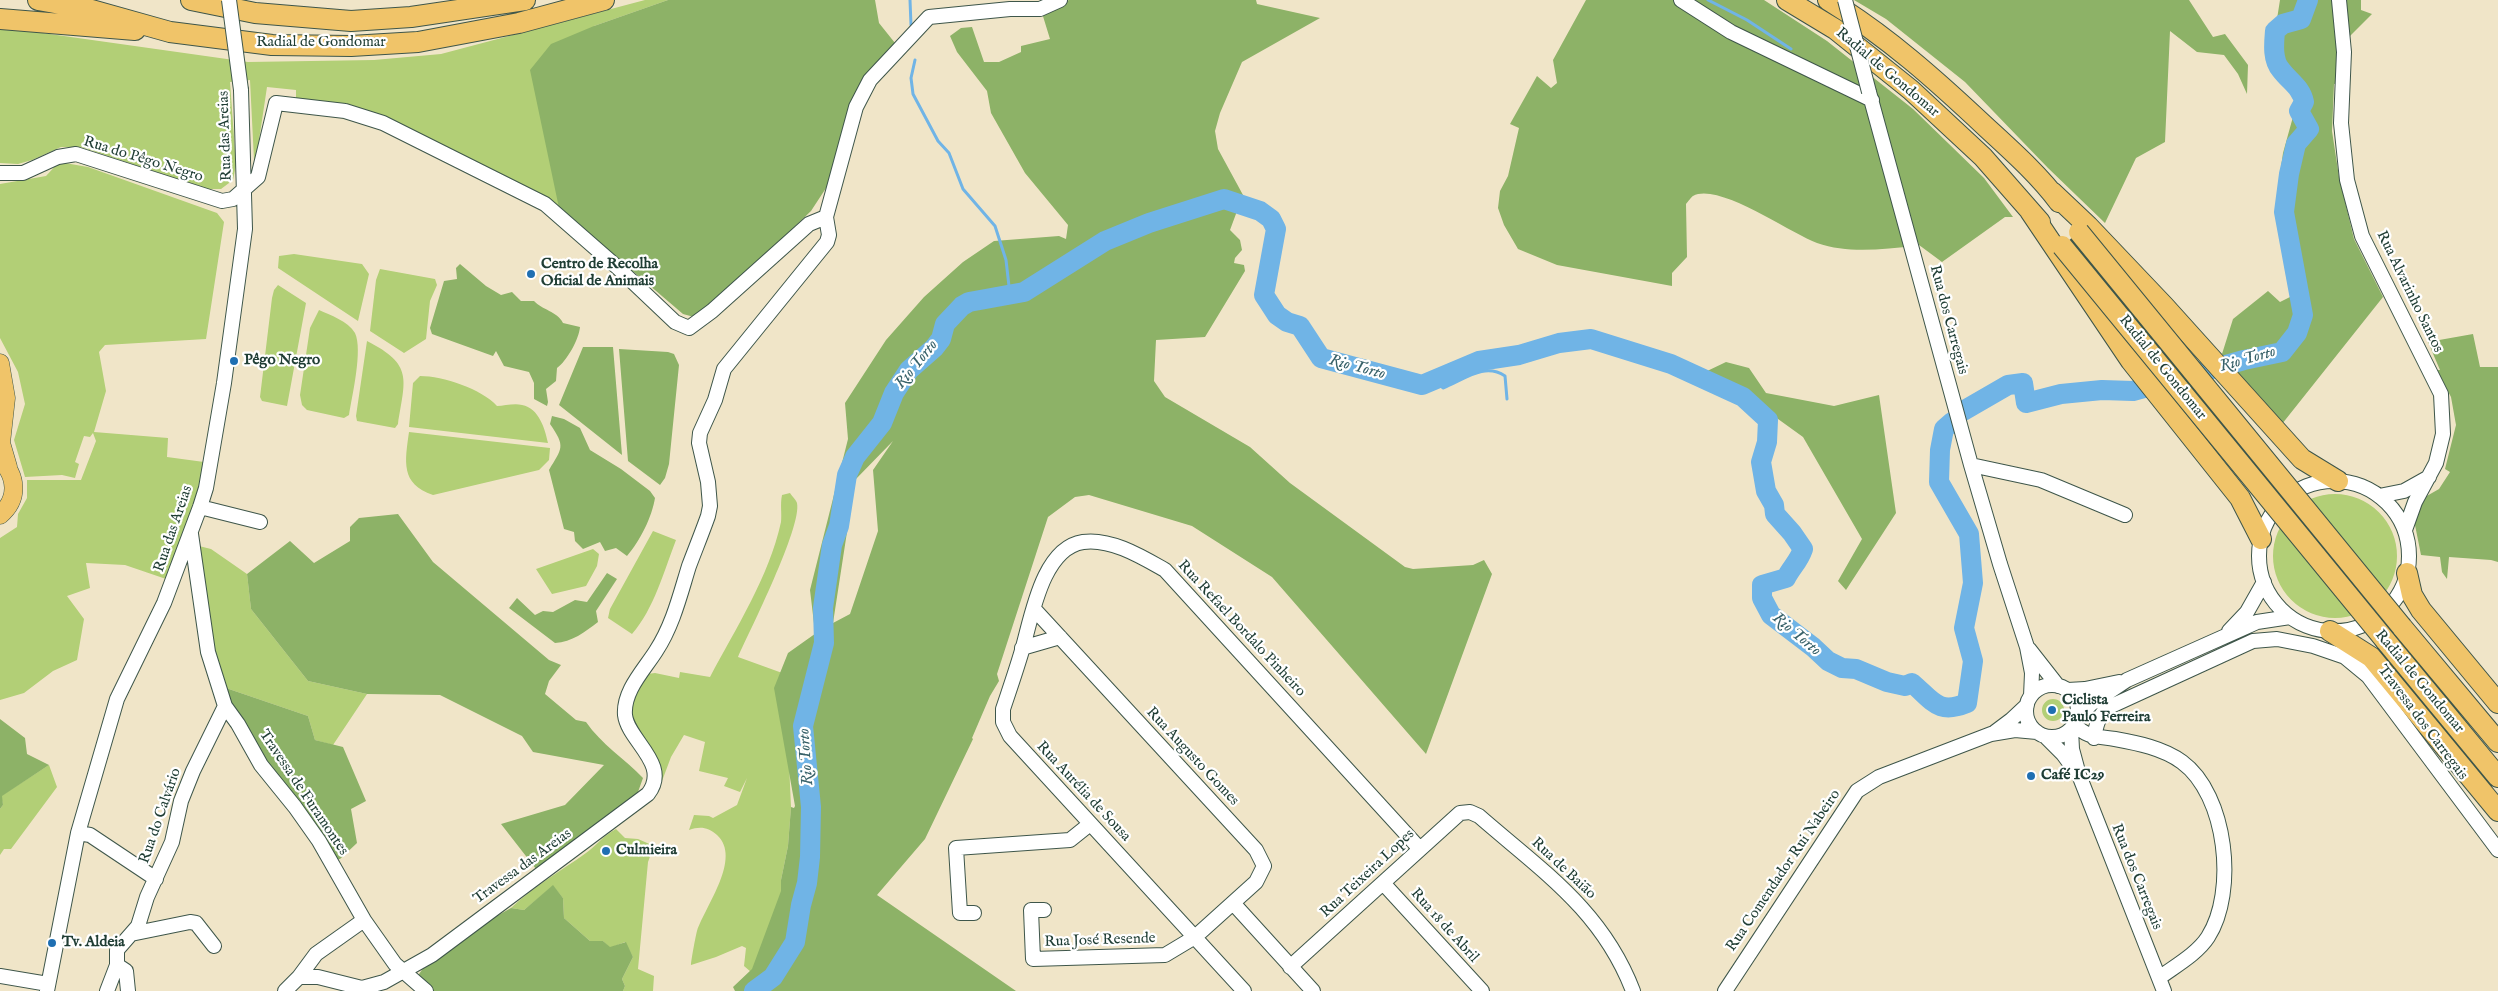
<!DOCTYPE html>
<html>
<head>
<meta charset="utf-8">
<style>
  body { margin:0 }
  canvas { display:block; background:#f0e5c8 }
</style>
</head>
<body>
<canvas width="2498" height="991"></canvas>
<script>
const ctx = document.querySelector('canvas').getContext('2d');
ctx.lineJoin = 'round';
function fillPath(path, color) { ctx.fillStyle = color; ctx.fill(path, 'evenodd'); }
function stroke(path, color, width, dash) { ctx.strokeStyle = color; ctx.lineWidth = width; ctx.lineCap = dash ? 'butt' : 'round'; ctx.setLineDash(dash || []); ctx.stroke(path); }
function write(font, color, halo, rows, align = 'center') {
  ctx.font = font + ' "IM FELL English",serif'; ctx.lineWidth = 4.5; ctx.setLineDash([]); ctx.textBaseline = 'middle'; ctx.strokeStyle = halo; ctx.fillStyle = color; for (const [text, x, y, turn = 0] of rows) {
    ctx.save(); ctx.translate(x, y); ctx.rotate((+turn || 0) * Math.PI / 180); ctx.textAlign = isNaN(turn) ? turn : align; if (halo) ctx.strokeText(text, 0, 0); ctx.fillText(text, 0, 0); ctx.restore();
  }
}
const green = new Path2D(`
  M645,0H668L594,26L559,208L387,118L347,104L296,99V90L267,87L256,160H254L250,80L230,82L236,165L233,180L221,189H207L81,147H61L32,160L18,164L0,163V27L248,62L374,60L441,54Z
  M59,162L88,167L217,213L224,222L206,339L105,345L99,352L106,391L94,432L168,438L167,457L204,462L200,494L169,580L125,565L86,563L90,588L67,596L84,619L77,660L53,671L24,693L0,700V538L17,527L18,514L27,498V480H81L96,441L93,433L90,437L84,436L75,462L79,464L75,478L62,475L25,477L14,440L25,404L18,372L0,338V184L46,176Z
  M294,254L362,264L369,274L358,321L278,268L279,256Z
  M380,269L435,279L437,285L430,301L426,339L404,353L370,331L376,280Z
  M278,285L306,303L287,406L262,401L260,397L272,298L274,290Z
  M319,310C330,315 348,321 355,333C363,350 352,396 349,415L344,418L307,410L302,405L300,395L310,328Z
  M367,341C414,365 405,379 398,424L395,428L357,421L356,416Z
  M420,376C443,376 482,389 497,406C504,406 514,403 522,405C539,408 545,429 548,443L409,427L413,383Z
  M409,432L550,448L549,460L539,470L433,495C400,484 405,461 409,432Z
  M790,493C792,496 796,500 797,503C802,527 750,630 738,657L785,674L791,807L788,846L781,880L784,922L751,972L744,966L746,948L742,946L716,957L691,965C691,961 696,934 697,931C706,905 742,858 717,835C708,827 700,826 689,830L694,815L709,816L713,818L737,805L747,778L740,792L724,786L728,778L699,771L705,742L684,735L671,757L662,781L653,780L630,710L632,696L647,674L655,673L679,678L680,672L710,677C736,628 769,577 781,522C782,514 780,504 782,495Z
  M2273 556a62 62 0 1 1 124 0a62 62 0 1 1-124 0Z
  M653,531L676,540C664,571 654,609 632,634L608,618L610,609Z
  M199,546L211,549L247,574L251,609L308,681L367,694L333,745L315,740L308,716L223,687L215,663Z
  M593,549L599,554L597,566L586,586L552,594L536,569Z
  M2042 710a11 11 0 1 1 22 0a11 11 0 1 1-22 0Z
  M49,765L57,787L11,849H4L0,855V809L3,805L1,796Z
  M616,829L625,838L638,839L654,846L648,862L638,969L654,976L653,991H623L625,986L622,979L633,957L625,942L610,948L603,941H590L564,918L563,898L553,886L524,910L511,908C534,886 561,871 586,853C597,845 604,835 616,829Z`);
const forest = new Path2D(`
  M668,0H875L879,23L895,43L851,104L828,185L811,211L718,300L694,317L683,314L559,208L530,70L551,44L594,26Z
  M1069,0H1256L1257,4L1320,18L1242,62L1220,113L1215,131L1218,149L1243,195L1230,230L1240,240L1242,250L1235,258L1234,263L1244,265L1245,271L1205,337L1156,340L1154,381L1165,397L1250,447L1290,483L1405,567L1413,569L1473,565L1484,560L1492,574L1426,754L1272,577L1192,526L1089,495L1075,497L1048,517L997,674L999,681L990,696L972,738L973,739L925,839L877,895L1016,991H735L733,987L752,969L781,891V880L788,846L791,807L794,808L795,806L774,688L788,653L819,631L815,632L810,590L848,439L845,403L886,340L924,297L963,262L994,241L1059,236L1066,239L1068,225L1025,173L991,113L987,91L957,52L950,36L961,28L972,27L984,62H999L1021,52V46L1050,39L1042,13ZM893,441L873,470L878,531L850,614L833,623L855,480Z
  M1586,0H1764L1827,41L1913,109L1984,178L2013,217H2005L1942,262L1919,245L1918,242L1916,246C1882,249 1849,254 1817,243C1791,234 1719,182 1693,196C1691,197 1688,202 1686,204L1687,257L1672,273V286L1557,265L1518,249L1504,225L1498,208L1500,191L1508,176L1519,128L1510,124L1537,76L1551,88L1557,83L1553,60Z
  M1854,0H2189L2213,37L2225,34L2248,65L2247,94L2238,74L2224,55L2197,52L2170,31L2165,142L2136,158L2105,223L2048,168L1965,82L1886,19Z
  M2280,0H2361V10L2372,14L2340,46V83L2334,84L2332,131L2339,177L2354,239L2383,297L2282,424L2222,354L2233,319L2268,291L2280,302L2290,297L2304,300L2287,213L2278,188L2283,153L2299,95L2274,69L2270,57L2268,32L2277,19Z
  M460,264L486,286L501,295L512,292L521,301H534C542,310 557,311 563,323L580,327C579,339 567,361 557,368L556,381L546,389L548,402L547,406L534,399V383L529,372L504,366L496,351L493,356L432,334L430,328L444,281L457,279L456,268Z
  M2473,334L2480,367H2498V562L2491,560L2449,557L2447,579L2442,572L2440,557L2421,555L2414,520L2404,509L2439,489L2450,472L2445,469L2456,425L2451,397L2437,370H2440L2428,342Z
  M583,347H613L622,455L559,405Z
  M619,349L668,352L674,354L679,365L669,464L665,478L660,485L628,461Z
  M1726,362L1749,368L1766,393L1834,406L1879,395L1896,513L1846,590L1838,581L1862,539L1803,437L1742,393L1703,373Z
  M552,416L564,419L580,428L590,450L621,469L650,491L655,498C652,517 640,541 627,556L616,548L605,551L600,542L583,549L575,541L574,532L564,529L549,470C562,448 566,447 550,424Z
  M398,514L433,562L549,660L561,665L549,681L545,694L576,720L586,722C601,744 625,759 643,778L638,792L536,869L501,824L565,805L604,765L533,752L522,736L440,695L367,694L308,681L251,609L247,574L290,541L314,563L350,541V527L359,518Z
  M607,573L617,579L596,611L598,622C585,632 572,642 555,643L509,608L517,598L535,615L543,611L553,612L575,600L587,602Z
  M223,687L308,716L315,740L343,747L366,801L351,809L357,843L340,859L334,860L251,745Z
  M0,719L25,738L27,754L49,765L2,796L3,805L0,809Z
  M553,885L563,898L564,918L590,941H603L610,947L626,942L633,957L622,979L625,986L623,991H434L417,977L426,964L452,949L486,922L511,908L524,910Z`);
const stream = new Path2D(`
  M910,0L911,25
  M1708,0L1747,20L1791,49
  M915,60L911,78L913,94L938,141L949,153L963,189L995,226L1006,260L1010,295
  M1433,379L1443,388C1464,380 1484,362 1505,376L1507,399`);
const river = new Path2D(`
  M1963,411L2008,385L2023,383L2026,403L2061,394L2102,390L2133,391L2244,360L2282,352L2297,333L2303,315L2284,212L2289,174L2296,144L2309,129L2299,111L2304,102C2301,87 2290,82 2281,70C2272,60 2274,43 2275,31L2283,24L2301,19L2308,0
  M754,991L773,977L795,942L801,905L807,883L810,857L811,807L803,726L824,643L823,608L832,545L839,526L847,475L855,457L882,423L894,393L909,370L934,348L941,339L945,324L962,306L969,302L1024,292L1105,241L1149,223L1224,199L1260,211L1271,219L1276,229L1264,295L1277,315L1287,322L1300,326L1321,358L1422,385L1479,361L1519,355L1559,343L1591,339L1671,364L1743,397L1768,420L1767,442L1761,462L1766,491L1774,505L1775,514L1792,533L1803,549C1799,561 1791,568 1786,578L1762,585V598L1771,615L1813,647L1828,661L1842,668L1856,669L1887,682L1905,686L1912,683C1933,701 1938,715 1967,703L1973,661L1964,628L1973,583L1969,534L1939,482L1940,450L1944,429L1952,422`);
const minor = new Path2D(`
  M1681,0L1731,32L1872,100
  M2339,0L2344,52L2341,123L2347,180L2362,236L2441,394L2443,434L2436,463L2415,502L2405,530
  M1869,92L1971,465L2000,564L2027,647L2032,673L2031,696
  M0,173H23L58,157L76,154L222,201L233,199L258,177L276,103L345,111L383,123L545,204L617,267L675,322L689,328L712,311L809,224L826,217
  M1971,465L2041,480L2125,515
  M2259 556a75 75 0 1 1 150 0a75 75 0 1 1-150 0Z
  M2379,496L2404,491L2429,477
  M200,507L260,522
  M191,534L208,652L225,706L238,724L261,765L295,807L319,841L364,920L395,964L426,991
  M1034,609L1256,850L1264,866L1256,882L1195,937L1165,955L1033,959L1031,910H1044
  M2229,631L2247,612L2264,582
  M1022,648L1060,637
  M2029,649L2058,686
  M2026 711a26 26 0 1 1 52 0a26 26 0 1 1-52 0Z
  M2068,690L2085,689L2119,682
  M2078,717L2091,704L2127,680L2257,622L2290,617
  M2074,724C2087,738 2097,736 2115,739C2137,743 2163,748 2182,762C2227,795 2237,892 2208,937C2197,954 2175,966 2159,978
  M2071,729L2072,749L2079,775L2164,991
  M1995,732L2011,720L2027,705
  M2046,737L2063,754L2074,769
  M2094,738C2096,726 2098,717 2107,708L2253,641L2277,639L2313,646L2345,657L2368,676L2498,850
  M78,833L90,835L156,879
  M1383,883L1482,991
  M1233,903L1313,991
  M974,913H960L956,848L1070,840L1090,824
  M131,934L190,922L196,923L214,946
  M117,965L126,971L128,991
  M1290,967L1460,813L1470,812L1479,816C1542,871 1602,910 1633,991
  M0,976L48,984
  M299,977H318L362,988L384,982L432,955L648,794C671,764 628,741 625,715C623,691 644,670 656,651C673,625 680,595 689,566C695,550 702,533 708,516L710,506L708,482L699,443L700,433L715,400L724,369L827,242L829,235L826,217L856,107L870,80L929,17L1010,9H1040L1060,0
  M47,991L78,833L117,699L164,603L200,507L206,488L224,383L245,229L241,90
  M107,991L117,965V950L138,926L147,897L172,842L181,801L193,771L225,706
  M285,991L299,977L316,954L364,920
  M1244,991L1010,736L1003,722V709C1010,688 1017,668 1023,647C1032,615 1043,548 1083,542C1111,538 1142,557 1165,570L1419,848
  M1725,991L1857,791L1879,777L1991,734L2015,730L2037,732`);
const major = new Path2D(`
  M0,363L6,398L1,443L8,467
  M0,515C19,499 17,476 0,459`);
const highway = new Path2D(`
  M38,0L88,9L170,32L272,45L351,46L418,42L519,23L604,0
  M191,0L255,13L351,21L411,17L525,0
  M1787,0L1835,29L1911,90L1983,157L2040,222
  M1828,0C1887,36 1937,81 1987,128C2012,151 2039,175 2059,202
  M0,19L135,30
  M2052,192L2088,226L2165,307L2302,459L2338,481
  M2030,211L2131,361L2240,498L2261,539
  M2407,573L2412,595L2421,610L2498,703
  M2402,627L2498,742
  M2330,631L2371,657L2498,811
  M2385,640L2498,777`);
const minorBridge = new Path2D(`
  M229,0L241,90
  M1845,0L1869,92`);
const highwayBridge = new Path2D(`
  M2079,232L2402,627
  M2062,246L2385,640`);
const markers = [
  [531,274,5,"#1f6fb2"],
  [234,361,5,"#1f6fb2"],
  [2052,710,5,"#1f6fb2"],
  [2031,776,5,"#1f6fb2"],
  [606,851,5,"#1f6fb2"],
  [52,943,5,"#1f6fb2"]
];
const streetNames = [
  ["Radial de Gondomar",321,43],
  ["Radial de Gondomar",1887,73,40],
  ["Rua das Areias",226,136,-92],
  ["Rua do Pêgo Negro",143,160,17],
  ["Rua Alvarinho Santos",2409,292,64],
  ["Rua dos Carregais",1948,320,75],
  ["Radial de Gondomar",2162,368,51],
  ["Rua das Areias",174,529,-71],
  ["Rua Refael Bordalo Pinheiro",1241,629,47],
  ["Radial de Gondomar",2419,682,50],
  ["Travessa dos Carregais",2422,723,53],
  ["Rua Augusto Gomes",1192,757,47],
  ["Rua Aurélia de Sousa",1083,792,47],
  ["Travessa de Furamontes",303,793,56],
  ["Rua do Calvário",161,816,-71],
  ["Travessa das Areias",523,867,-36],
  ["Rua de Baião",1563,869,43],
  ["Rua Comendador Rui Nabeiro",1784,871,-56],
  ["Rua Teixeira Lopes",1368,874,-43],
  ["Rua dos Carregais",2136,877,68],
  ["Rua 18 de Abril",1444,926,48],
  ["Rua José Resende",1100,941,-2]
];
const poiNames = [
  ["Centro de Recolha",541,265],
  ["Oficial de Animais",541,282],
  ["Pêgo Negro",244,361],
  ["Ciclista",2062,701],
  ["Paulo Ferreira",2062,718],
  ["Café IC29",2041,776],
  ["Culmieira",616,851],
  ["Tv. Aldeia",62,943]
];
const waterNames = [
  ["Rio Torto",2248,360,-16],
  ["Rio Torto",917,365,-51],
  ["Rio Torto",1357,368,15],
  ["Rio Torto",1796,635,40],
  ["Rio Torto",807,757,-94]
];
fillPath(green, '#b2cf76');
fillPath(forest, '#8db267');
stroke(stream, '#70b4e6', 3);
stroke(river, '#70b4e6', 20);
stroke(minor, '#3e564a', 16);
stroke(major, '#3e564a', 19);
stroke(highway, '#3e564a', 22);
stroke(minor, '#fff', 14);
stroke(major, '#f0c469', 18);
stroke(highway, '#f0c469', 20);
stroke(minorBridge, '#3e564a', 16, []);
stroke(highwayBridge, '#3e564a', 22, []);
stroke(minorBridge, '#fff', 14);
stroke(highwayBridge, '#f0c469', 20);
for (const [x, y, r, color] of markers) { const dot = new Path2D(); dot.arc(x, y, r, 0, 2 * Math.PI); ctx.fillStyle = color; ctx.fill(dot); stroke(dot, '#fff', 2); }
write('15px', '#1f3d34', '#fff', streetNames);
write('bold 15px', '#1f3d34', '#fff', poiNames, 'left');
write('italic 16px', '#376169', '#fff', waterNames);
</script>
</body>
</html>
